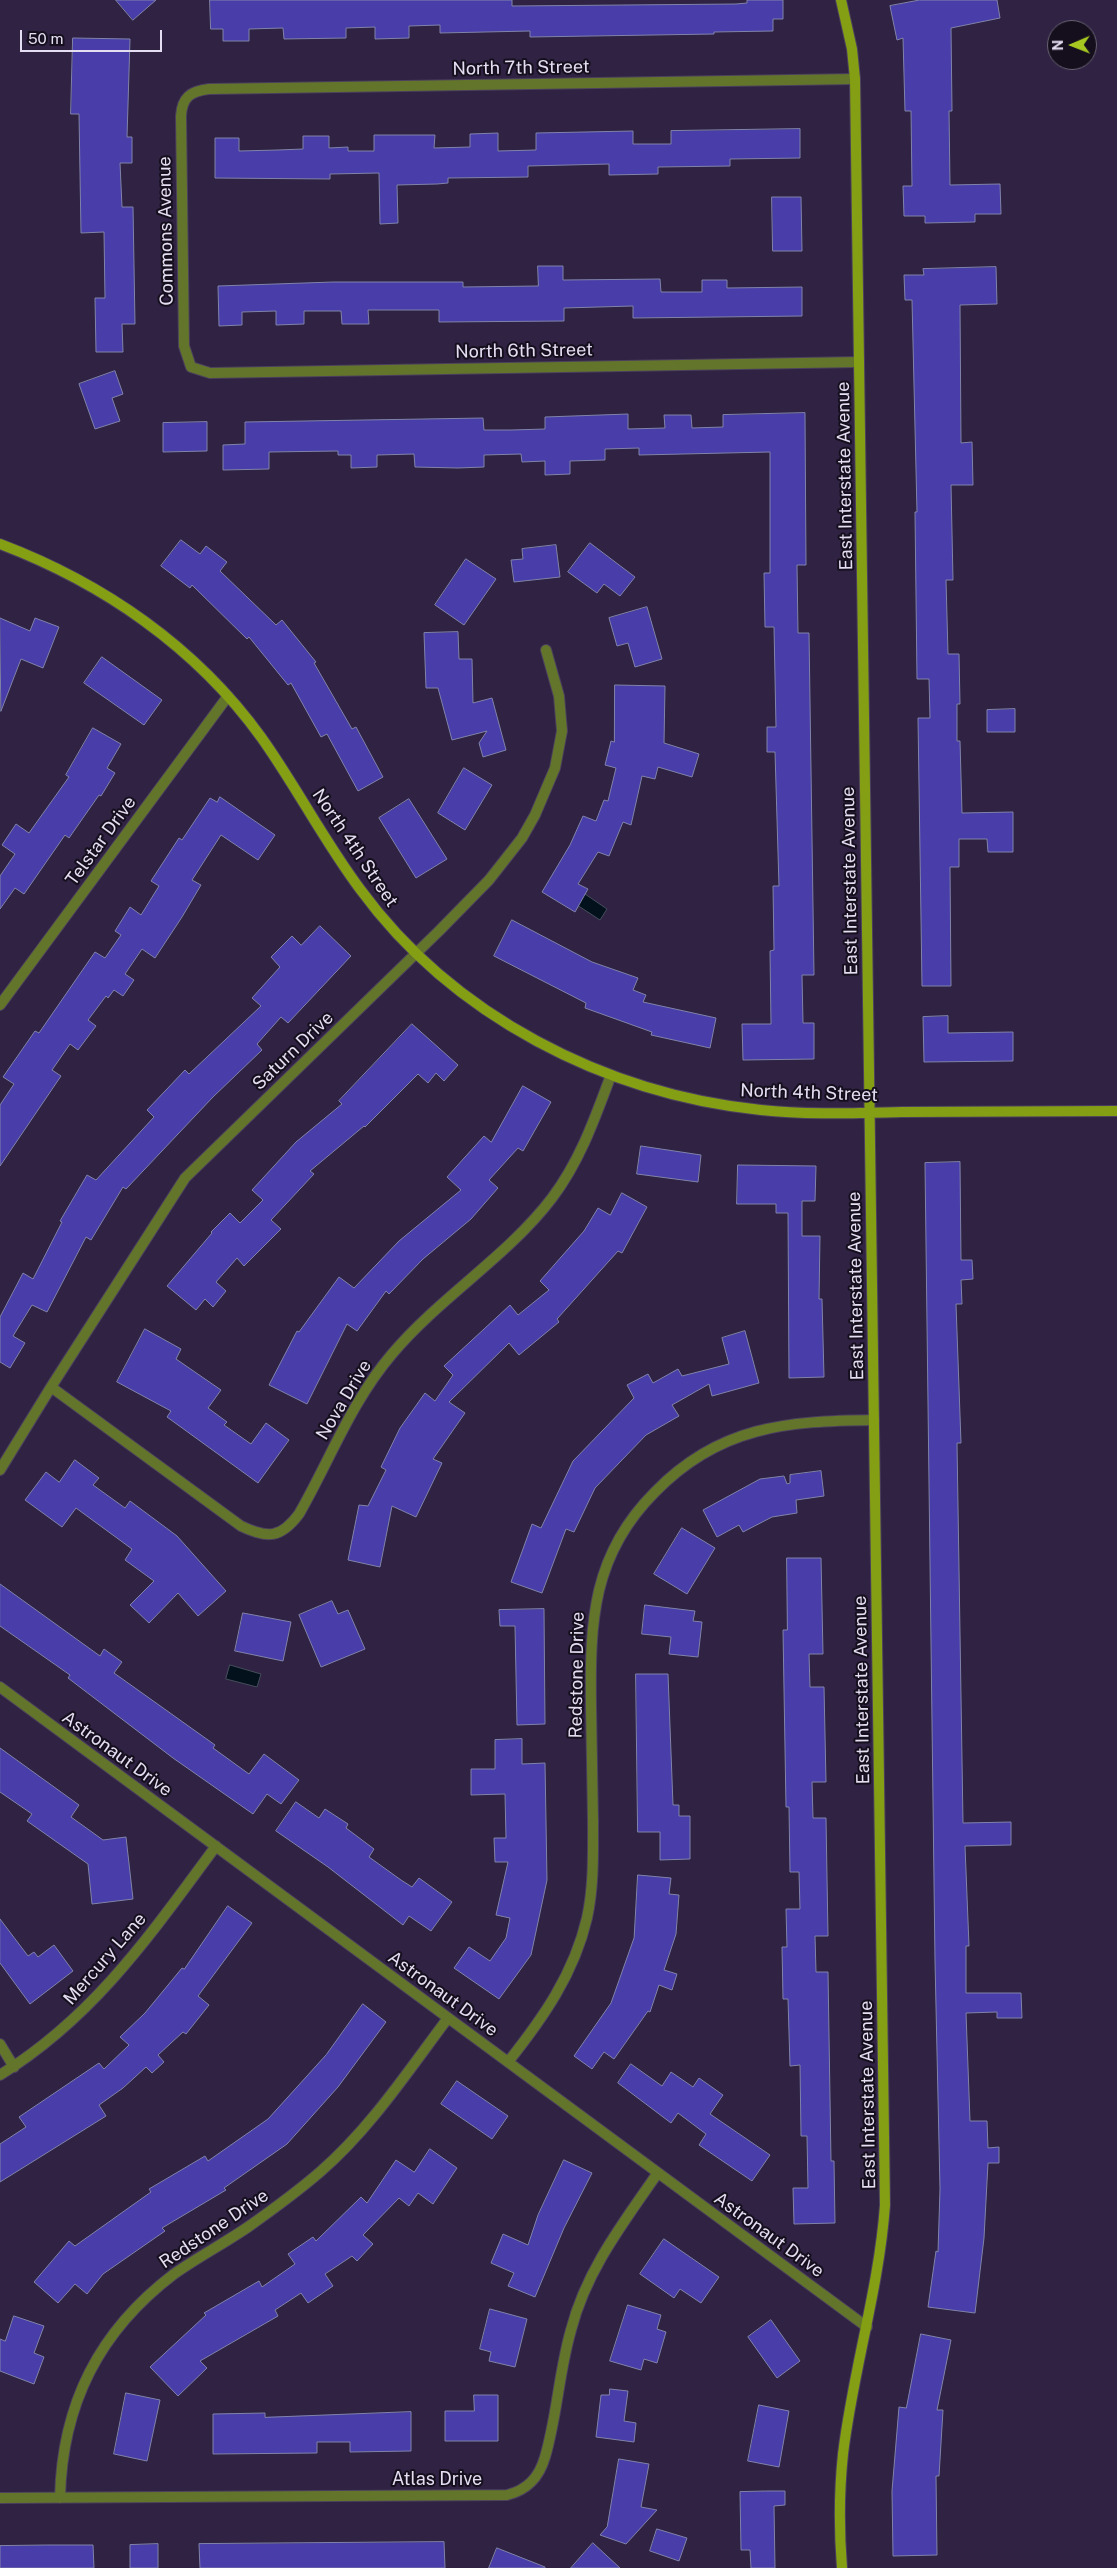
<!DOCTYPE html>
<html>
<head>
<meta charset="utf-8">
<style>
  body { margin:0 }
  #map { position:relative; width:1117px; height:2568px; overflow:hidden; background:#2f2242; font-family:"Public Sans",sans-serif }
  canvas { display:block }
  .north { position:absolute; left:1047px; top:20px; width:50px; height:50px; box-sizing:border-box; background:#150f1d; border:1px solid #686273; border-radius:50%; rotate:269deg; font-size:14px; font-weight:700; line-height:20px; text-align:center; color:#e5def3 }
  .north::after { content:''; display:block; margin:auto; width:18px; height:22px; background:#a6c821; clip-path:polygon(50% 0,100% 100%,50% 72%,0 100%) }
  .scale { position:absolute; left:20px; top:30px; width:142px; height:22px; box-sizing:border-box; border:2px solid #e5def3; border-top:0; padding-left:6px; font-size:15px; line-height:18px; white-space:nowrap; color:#e5def3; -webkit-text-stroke:4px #150f1d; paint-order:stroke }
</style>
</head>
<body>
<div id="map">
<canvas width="1117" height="2568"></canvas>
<div class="north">N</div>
<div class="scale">50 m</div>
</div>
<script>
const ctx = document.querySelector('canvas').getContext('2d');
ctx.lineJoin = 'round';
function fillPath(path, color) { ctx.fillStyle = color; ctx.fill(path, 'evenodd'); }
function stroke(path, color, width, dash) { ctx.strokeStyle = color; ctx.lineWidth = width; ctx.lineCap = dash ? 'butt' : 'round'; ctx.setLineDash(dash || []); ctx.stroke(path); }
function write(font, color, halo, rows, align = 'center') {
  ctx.font = font + ' "Public Sans",sans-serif'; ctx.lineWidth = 4; ctx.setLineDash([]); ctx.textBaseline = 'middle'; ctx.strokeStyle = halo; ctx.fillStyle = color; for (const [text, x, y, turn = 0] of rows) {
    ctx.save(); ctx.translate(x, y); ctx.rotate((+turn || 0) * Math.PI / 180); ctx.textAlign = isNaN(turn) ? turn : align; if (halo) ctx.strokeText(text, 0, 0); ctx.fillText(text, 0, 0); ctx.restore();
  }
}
const water = new Path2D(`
  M585,894L607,909L600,920L577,905Z
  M230,1665L261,1674L257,1687L226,1679Z`);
const building = new Path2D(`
  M116,0H156L133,20Z
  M210,0H512V6L736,4L747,3V0H783V19H773V31L714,32V34L530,37V31L440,33V25L409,26V38L375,39V27L346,28V38L284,39L283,28L249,29V41H223V29H211Z
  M920,0H997L1000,18L951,28L952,111H949L950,185L1000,184L1001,214H975V222L925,223V216H904L903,186H912L911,111H905L903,38L897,40L890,6Z
  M73,38L130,39L127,137H132V163H120L122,207H133L135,324H122L123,352H96L95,298H105L104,232L81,233L79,114H71Z
  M800,129V158L730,159V166L658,167V174L609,175V164L528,166V177L448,178V183L437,184L397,185L398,223L380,224L379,173L330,174V179L215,178V138H239V151L278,150L303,149V136H329V148L348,147V151H374V135H435L434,148L470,147V134L498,133V151L536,150V133L633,131V144H671V131Z
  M772,197H801L802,251H773Z
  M538,266H563V280L660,279L661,292H702V280H727V288L802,287V316L633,318V306L564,308V321L439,322V310H368L369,324H342L341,311H304V324L276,325V311L242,312V325L219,326L218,286L333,282H463V287L538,286Z
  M996,267L997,304L960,305L961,443L972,442L973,485H951L953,580H946L948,654H959L960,704H957V741H960L962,813L1013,812V852H988L987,839H959V867H950L951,986H922L918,718H930L929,679H917L915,512H917L912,300H905L904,275H924L923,269Z
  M115,371L123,394L112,398L120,421L95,429L79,384Z
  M805,413L806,565H797L798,633H809L814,975H802L803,1023H814V1059L743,1060L742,1024H771L770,951L774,950L773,886H779L775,752H767V727H776L774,627H765L764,573H770V452L639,455V448L605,449V460L570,461V474L545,475V461L522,462L521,454L484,455V467L458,468L415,467L414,454L377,455V467L351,468V455H338V451L269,452V469L223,470V445L245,444V422L483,418L484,430H511L545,429V417L628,414V429L665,428L664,415H691L692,428L723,427V415Z
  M207,422V451L163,452V423Z
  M181,540L200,554L206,546L227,562L220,571L276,625L282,620L316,662L314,663L352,729L356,727L383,777L358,791L327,734L321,737L291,683L288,685L249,637L247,639L192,585L190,588L161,566Z
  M590,543L635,577L620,596L604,584L597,593L568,572Z
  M556,545L560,577L514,582L511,560L523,559L522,549Z
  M466,559L496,579L464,625L435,605Z
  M647,607L662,659L635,667L628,643L617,646L609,618Z
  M0,618L30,631L35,618L59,627L43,668L21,659L1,711Z
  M458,632L459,659H472L473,703L492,698L506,750L483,757L479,743L487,731L452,740L438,688H426L424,633Z
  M102,657L162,700L144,725L84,683Z
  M615,685L665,686L664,743L699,754L692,777L658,767L655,779L642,776L631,825L623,822L609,856L598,852L578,884L588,889L575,912L542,892L570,845L583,816L596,821L604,800L608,801L616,768L605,765L611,741L614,742Z
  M1015,709V732H987V710Z
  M93,728L121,744L107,768L115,773L101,796L99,795L69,838L65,835L24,894L15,888L0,909V876L15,854L2,845L16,824L29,833L69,777L66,775Z
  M464,768L492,785L465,830L438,813Z
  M220,797L275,835L258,860L221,835L192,880L201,885L182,917L155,958L142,949L125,974L134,980L123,996L114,990L108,998L106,996L88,1020L96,1026L78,1050L70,1044L52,1070L61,1076L0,1166V1105L14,1084L3,1077L35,1031L39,1033L95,952L105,958L121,935L115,931L130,907L141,915L159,886L151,881L179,838L182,840L210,798L217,802Z
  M409,799L447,859L416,878L379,818Z
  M512,920L592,962L638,978L633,990L646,995L643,1002L716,1018L710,1048L651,1035L652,1032L585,1008L586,1003L494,956Z
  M320,926L351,956L288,1023L281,1017L257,1044L262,1050L213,1097L126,1189L123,1187L91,1240L86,1237L47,1312L32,1305L13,1336L25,1343L10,1368L0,1362V1317L23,1273L33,1279L62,1222L60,1221L87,1175L96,1180L154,1117L147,1110L185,1070L189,1074L261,1006L252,998L280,967L271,957L292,936L301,945Z
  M948,1016V1033L1013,1032V1061L924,1062L923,1017Z
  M412,1024L458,1065L444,1081L436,1073L428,1083L418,1074L365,1127L364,1126L310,1171L314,1174L271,1220L281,1229L244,1266L237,1258L216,1282L226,1291L213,1307L205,1299L196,1310L167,1286L212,1233L211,1232L230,1213L240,1223L263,1200L252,1190L296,1142L342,1104L339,1101Z
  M523,1086L551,1102L523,1151L518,1148L489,1180L498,1188L471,1219L423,1259L389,1294L386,1291L357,1331L347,1324L307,1404L269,1385L297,1331L299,1332L339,1277L354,1288L399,1241L461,1190L447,1177L484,1136L491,1142Z
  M641,1146L701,1155L698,1182L637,1174Z
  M960,1162L961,1260H972L973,1279L961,1280L962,1304H956L961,1443H957L963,1823L1011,1822V1845L965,1846L969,1946H966V1993H1021L1022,2018H997V2012L966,2013L970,2121H987L988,2148L999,2147V2163H988L984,2238L975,2313L928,2307L936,2251L938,2252L940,2189L935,1961L925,1163Z
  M738,1165L816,1166L815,1201H802V1236H820L819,1299H822L824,1377L789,1378L788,1213H776V1204H737Z
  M622,1193L647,1207L622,1253L618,1251L557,1319L559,1322L519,1355L509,1343L449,1402L465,1413L433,1459L442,1463L416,1517L392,1506L380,1567L348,1560L359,1505L368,1506L386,1470L381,1467L400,1428L425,1393L435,1401L453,1375L444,1366L510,1305L518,1315L549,1290L540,1281L584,1231L598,1208L610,1215Z
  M145,1329L181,1349L176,1359L221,1390L208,1408L227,1422L224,1425L251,1444L266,1423L289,1440L258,1483L167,1417L171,1411L117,1382Z
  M745,1331L759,1383L712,1396L709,1384L672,1405L679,1416L646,1435L595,1488L574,1532L566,1529L542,1593L511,1582L532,1524L541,1528L573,1461L634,1398L627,1385L648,1374L653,1383L678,1369L682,1376L729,1364L722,1338Z
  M75,1460L99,1478L93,1485L125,1508L130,1501L177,1536L226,1591L198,1616L178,1593L149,1623L130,1605L154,1581L125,1560L132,1549L76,1508L62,1527L25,1500L46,1472L59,1482Z
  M821,1471L824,1496L796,1500L797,1513L772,1517L743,1532L739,1525L717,1537L703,1510L760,1479L784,1476L787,1484L790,1483V1475Z
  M682,1528L715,1548L687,1594L654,1574Z
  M787,1558H821L823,1654H809L810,1687H824L826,1782H812L813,1818H826L828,1936H815L816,1972H828L831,2161H834L835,2223L794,2224L793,2188H808L807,2136H801L800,2065L790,2066L788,1999H783L782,1947H787L786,1909H800L799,1872H790L789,1807H786L783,1630H787Z
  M0,1584L100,1656L104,1649L122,1662L114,1673L215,1745L213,1748L249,1774L264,1754L299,1780L281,1804L267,1794L253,1814L173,1758L68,1678L70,1675L0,1626Z
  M332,1601L338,1614L348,1610L365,1649L321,1667L299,1615Z
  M645,1605L695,1611L693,1621L702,1622L698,1657L669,1654L671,1637L642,1634Z
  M544,1609L545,1724L517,1725L515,1626H500L499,1610Z
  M243,1613L291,1622L283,1661L235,1651Z
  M636,1674H668L673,1805H679V1816H690V1859L660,1860V1832H638Z
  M522,1739V1764L545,1763L547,1880L531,1955L499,1999L454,1968L469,1947L490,1961L506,1938L510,1918L496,1915L508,1862H495L494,1838H506L505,1794L471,1795V1769H495V1740Z
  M0,1748L79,1805L71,1817L103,1840L126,1837L133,1899L92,1904L88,1864L27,1821L32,1814L0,1792Z
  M296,1802L319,1818L325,1809L348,1824L346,1828L374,1849L369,1857L401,1880L412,1887L419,1878L452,1902L431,1931L409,1916L403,1925L328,1867L276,1831Z
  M638,1875L671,1878L669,1894L679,1895L676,1934L664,1970L677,1974L672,1990L659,1985L650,2012L648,2011L614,2059L604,2052L592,2069L574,2056L611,2003L634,1938Z
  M228,1906L252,1923L198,1996L209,2005L186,2034L183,2032L158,2055L164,2062L152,2073L146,2067L123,2088L99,2105L106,2116L0,2182V2144L26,2127L19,2117L99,2063L104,2069L129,2045L120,2037L145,2013L182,1968L184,1969Z
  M0,1919L28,1956L34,1952L38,1957L54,1945L73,1971L30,2004L0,1963Z
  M363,2004L386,2022L338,2087L287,2144L224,2188L226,2190L162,2228L165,2231L103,2274L87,2294L75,2284L58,2303L34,2282L69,2241L75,2246L151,2192L149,2189L205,2156L208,2161L268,2119L326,2055Z
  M631,2064L662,2086L671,2072L693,2087L699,2078L723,2095L710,2114L770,2155L752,2181L699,2145L706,2134L678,2113L671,2123L618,2083Z
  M457,2081L508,2116L492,2139L441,2104Z
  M430,2149L457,2168L433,2204L418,2193L409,2206L399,2198L363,2235L373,2244L357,2261L352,2256L325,2274L333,2286L308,2303L301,2293L275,2310L278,2316L200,2361L207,2368L178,2396L150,2367L206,2315L204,2313L259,2281L262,2287L295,2264L288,2254L313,2237L316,2241L361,2197L367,2203L396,2160L414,2172Z
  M564,2160L592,2173L564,2228L535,2297L508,2286L514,2273L491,2263L503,2234L528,2245L538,2215Z
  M664,2239L719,2277L701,2303L680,2289L674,2298L640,2274Z
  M628,2305L661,2315L657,2329L666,2332L657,2363L644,2359L641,2370L610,2361Z
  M490,2309L527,2319L515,2367L489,2361L491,2352L480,2349Z
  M14,2316L44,2326L34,2353L44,2357L34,2384L0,2371V2339L5,2341Z
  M771,2320L800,2361L777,2378L748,2337Z
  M921,2334L951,2340L937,2410H943L939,2476H936L937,2555L893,2556L892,2491L899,2407L906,2408Z
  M610,2389L628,2391L624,2421L636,2423L634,2442L596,2437L601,2395H609Z
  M126,2393L160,2400L147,2461L114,2454Z
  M474,2395H498V2441H445V2411H474Z
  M759,2405L789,2411L779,2467L748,2461Z
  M411,2412V2451L350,2452V2442H317V2453L213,2454V2414L265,2413V2417Z
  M619,2459L649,2464L641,2507L657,2510L626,2544L600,2535L607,2527Z
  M766,2491H785V2505L774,2506L775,2568H751L750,2550H741L740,2492Z
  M657,2529L687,2538L679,2561L650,2551Z
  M444,2542L445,2568H200L199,2544Z
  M593,2543L620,2568H571Z
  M158,2544V2568H130V2545Z
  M47,2545H93L94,2568H0V2546Z
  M497,2548L545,2567V2568H489Z`);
const street = new Path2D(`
  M855,79L209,89C191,91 182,97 181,116L184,346L191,367L210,373L859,362
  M0,1005L228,696
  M51,1387L241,1526C268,1539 281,1538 299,1514C330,1460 351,1402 392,1354C440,1297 507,1257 552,1198C580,1161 595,1118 611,1075
  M0,1470L51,1387L185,1178L439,931L489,880L522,838L535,815L555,768L562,731L559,696L546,650
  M0,1687L867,2327
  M0,2044L14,2067
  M508,2062C543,2018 574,1974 587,1918C594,1886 593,1853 593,1820C592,1782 592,1744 591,1705C590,1621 592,1555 655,1492C719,1426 787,1421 874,1420
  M0,2075C94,2017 151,1934 216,1846
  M0,2498L507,2495C527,2490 539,2478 545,2457C557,2417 559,2371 571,2330C586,2271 623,2223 657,2174
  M60,2498C62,2404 99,2331 174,2274C198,2257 223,2244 248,2227C272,2210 297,2192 320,2172C370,2129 408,2071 448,2018`);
const secondary = new Path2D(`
  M841,0L852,49L855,79L885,2205C879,2289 853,2370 843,2454C839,2492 839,2530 842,2568
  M0,544C103,583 196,647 261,737C296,786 324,841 360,889C453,1016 605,1094 761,1110C807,1115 855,1113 902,1112C973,1111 1045,1111 1117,1111`);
const streetNames = [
  ["North 7th Street",521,68,-1],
  ["Commons Avenue",166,231,-91],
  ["North 6th Street",524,351,-1],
  ["East Interstate Avenue",845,476,-91],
  ["Telstar Drive",101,841,-54],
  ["North 4th Street",355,848,56],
  ["East Interstate Avenue",850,881,-91],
  ["Saturn Drive",293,1051,-44],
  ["North 4th Street",809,1093,2],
  ["East Interstate Avenue",856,1286,-91],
  ["Nova Drive",344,1400,-59],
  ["Redstone Drive",577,1675,-89],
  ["East Interstate Avenue",862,1690,-91],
  ["Astronaut Drive",117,1754,36],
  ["Mercury Lane",105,1959,-49],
  ["Astronaut Drive",443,1994,36],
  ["East Interstate Avenue",868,2095,-91],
  ["Redstone Drive",214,2229,-34],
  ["Astronaut Drive",769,2235,36],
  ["Atlas Drive",437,2479]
];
fillPath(water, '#02111c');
stroke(water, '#464e5c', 1);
fillPath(building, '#483da9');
stroke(building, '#8083a9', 1);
stroke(street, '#4c405e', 12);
stroke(secondary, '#4c405e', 12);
stroke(street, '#63752b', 10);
stroke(secondary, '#849f13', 10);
write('18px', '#e5def3', '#150f1d', streetNames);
</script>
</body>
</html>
